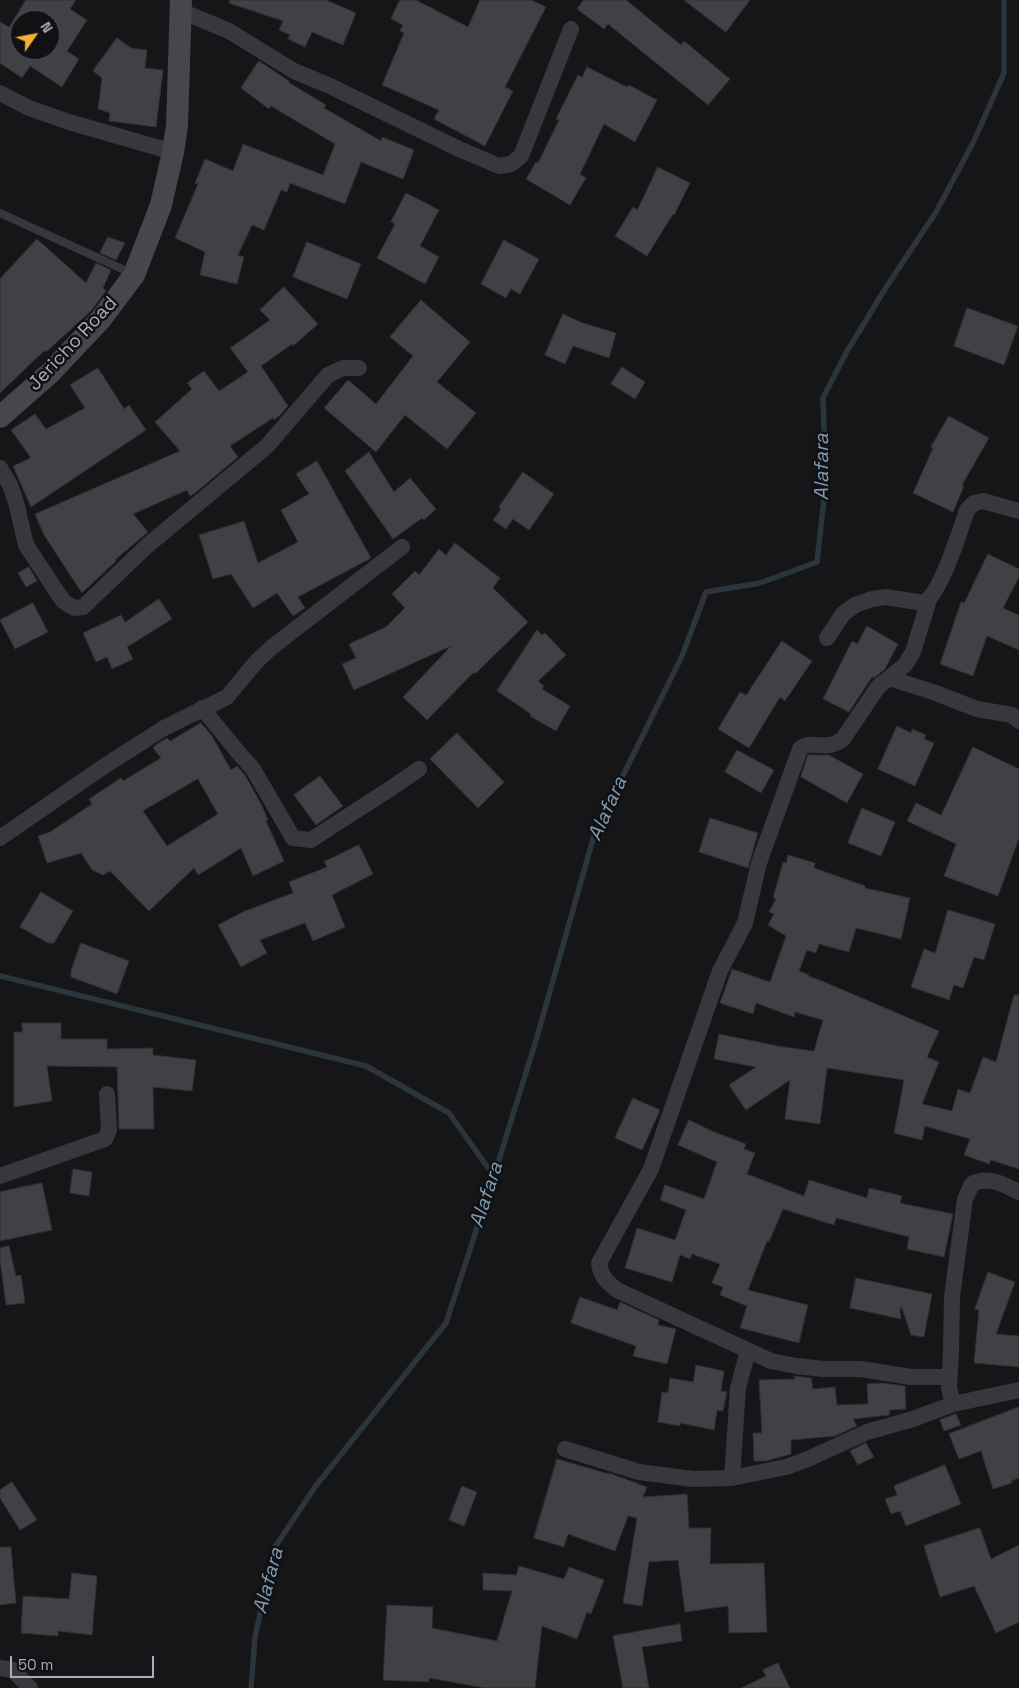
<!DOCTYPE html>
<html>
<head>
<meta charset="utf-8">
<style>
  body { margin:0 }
  #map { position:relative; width:1019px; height:1688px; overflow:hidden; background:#161618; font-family:"Space Grotesk",sans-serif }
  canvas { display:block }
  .north { position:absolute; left:10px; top:10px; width:50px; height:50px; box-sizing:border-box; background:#111113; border:1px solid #4d4f55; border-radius:50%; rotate:57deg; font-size:14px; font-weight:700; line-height:20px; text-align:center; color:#a8adb8 }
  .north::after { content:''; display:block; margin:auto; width:18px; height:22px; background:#f2b134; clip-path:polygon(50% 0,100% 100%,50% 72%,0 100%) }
  .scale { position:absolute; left:10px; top:1656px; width:144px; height:22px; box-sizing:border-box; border:2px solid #a8adb8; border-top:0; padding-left:6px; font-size:15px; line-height:18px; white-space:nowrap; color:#a8adb8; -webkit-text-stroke:4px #111113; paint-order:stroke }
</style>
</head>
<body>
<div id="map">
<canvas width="1019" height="1688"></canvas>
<div class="north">N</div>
<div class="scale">50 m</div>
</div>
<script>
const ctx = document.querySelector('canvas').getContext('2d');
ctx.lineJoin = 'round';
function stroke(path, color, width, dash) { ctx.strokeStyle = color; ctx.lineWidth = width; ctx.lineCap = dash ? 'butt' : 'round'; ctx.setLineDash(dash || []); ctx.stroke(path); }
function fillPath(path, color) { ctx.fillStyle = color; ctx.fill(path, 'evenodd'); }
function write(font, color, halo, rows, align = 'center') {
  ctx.font = font + ' "Space Grotesk",sans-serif'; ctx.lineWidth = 5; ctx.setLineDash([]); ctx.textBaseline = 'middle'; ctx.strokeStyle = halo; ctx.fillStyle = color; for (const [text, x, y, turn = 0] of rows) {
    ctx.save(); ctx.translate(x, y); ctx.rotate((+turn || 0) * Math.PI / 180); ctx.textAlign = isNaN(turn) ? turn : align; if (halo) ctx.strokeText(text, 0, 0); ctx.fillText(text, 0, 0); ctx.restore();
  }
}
const stream = new Path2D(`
  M0,976L366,1066L449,1113L494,1176
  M251,1688L255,1637L275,1547L315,1487L446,1323L494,1176L537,1037L595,832L682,656L706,592L760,583L817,562L824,499L825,454L823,398L846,353L885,289L936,212L973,143L1004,73V0`);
const building = new Path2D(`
  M26,0H76L70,9L87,20L67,51L79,59L62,87L30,66L22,78L0,63V22L9,27ZM20,20H50V50H20Z
  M230,0H326L356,13L343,45L312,32L305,47L288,39L290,35L279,30L283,21L229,3Z
  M400,0H416L468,27L480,0H531L546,7L505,87L513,91L485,146L434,119L439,110L382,85L404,33L400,31L403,25L391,19Z
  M584,0H626L681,45L684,41L730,79L708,105L608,24L604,29L577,9Z
  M684,0H750L726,32Z
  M117,38L131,48L147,50L145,68L163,70L156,127L109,121L110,113L98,109L102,78L93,71Z
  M259,61L289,81L288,82L326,105L324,108L381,141L382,137L414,150L403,179L361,162L345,204L290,183L287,192L281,190L264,230L252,225L238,255L244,257L237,284L200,275L205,252L175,238L198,184L195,183L205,159L233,171L243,144L323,175L335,144L271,106L269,109L241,88Z
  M587,67L627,87L629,85L657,100L635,142L604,124L580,174L586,178L570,205L526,179L536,162L538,163L559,120L556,119L578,75L582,77Z
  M658,167L690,183L674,215L673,214L647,256L615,236L633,207L637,210Z
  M406,193L439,210L420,246L439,257L425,284L377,258L395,224L391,222Z
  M108,237L125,243L116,260L100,253Z
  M37,239L86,283L96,263L111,270L103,288L106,291L91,311L46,352L45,350L0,393V279Z
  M504,240L539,259L520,294L511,289L506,298L481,284Z
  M307,242L361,264L347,299L293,277Z
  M284,287L318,324L293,346L292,344L261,366L288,406L280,415L274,420L273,418L230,446L238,457L195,493L190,496L187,490L133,514L148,532L115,560L116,561L82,593L44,535L35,514L180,451L155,422L192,389L187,383L204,371L219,391L248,372L230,348L270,320L260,310Z
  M421,300L470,342L437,382L476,413L447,449L405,415L376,452L324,408L348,380L376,404L413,356L390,337Z
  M967,308L1018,326L1004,365L954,346Z
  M563,314L580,322L616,333L609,358L573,346L565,364L545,355Z
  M622,367L645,382L635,399L611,384Z
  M98,368L124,409L129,405L146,430L31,507L13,466L31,458L11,430L35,414L46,429L85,408L70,385Z
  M949,416L989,438L962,485L964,486L953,512L913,493L933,448L931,447Z
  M369,452L394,492L410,478L436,509L424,520L422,518L393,539L345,471Z
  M317,461L371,558L298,597L305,608L293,616L277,593L253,608L231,574L213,579L199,535L244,521L258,563L298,542L281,510L309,494L296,474Z
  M523,472L554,494L529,530L513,519L506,529L493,520L501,509L499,507Z
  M455,543L500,578L493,588L528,622L475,674L474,672L427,720L403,697L451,646L354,690L342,664L356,658L349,644L386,627L405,608L392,594L415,571L419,575L439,549L446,555Z
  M988,554L1019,569V577L1003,608L1019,615V650L987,636L973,676L940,664L961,602L964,603Z
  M29,567L37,581L26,587L18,573Z
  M159,599L172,619L127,647L133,659L112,669L107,657L96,662L83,633L121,615L125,622Z
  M33,603L48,632L15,649L0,620Z
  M867,626L898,644L885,669L874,678L872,677L849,712L823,699L852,641L857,644Z
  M537,630L542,635L545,633L566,655L538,681L544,686L542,689L570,706L556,731L530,716L531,714L497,691Z
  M782,641L812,661L785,701L780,697L749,748L718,729L740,692L746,695Z
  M201,723L212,736L231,770L237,766L245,775L261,804L268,820L266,821L284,861L253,876L241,848L198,875L194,868L149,911L110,871L103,875L92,870L81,853L47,863L38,836L50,832L92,804L89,799L121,778L123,781L161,758L153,748L157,744L167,738L170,741ZM198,779L218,814L167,846L143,811Z
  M897,726L911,733L912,729L926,735L924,739L934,743L915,786L878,769Z
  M457,733L504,782L478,808L430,759Z
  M973,747L1019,769V838L998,896L944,876L956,844L907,821L916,803L941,815Z
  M737,750L774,770L761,793L725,772Z
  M808,755H829L863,774L847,803L801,777Z
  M320,776L343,806L316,825L294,795Z
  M862,808L895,822L881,856L848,843Z
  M710,818L758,833L748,868L699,852Z
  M359,845L373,874L332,895L345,927L313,941L305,923L260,940L267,953L241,967L218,925L245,911L293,893L289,882L327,867L324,862Z
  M788,855L815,863L814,868L865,886V888L910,898L901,939L856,928L849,952L819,944L816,953L807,950L799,971L809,975L808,976L822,981L939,1031L927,1057L939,1062L922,1104L952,1111L958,1089L970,1093L983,1057L996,1062L1014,995H1019V1169L991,1160L989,1164L964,1155L970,1139L925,1126L922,1140L894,1133L904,1080L827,1068L820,1124L785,1119L790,1080L746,1110L729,1085L756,1067L714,1059L719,1034L783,1047L814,1051L823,1020L795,1012L794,1017L756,1003L753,1014L720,1003L732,969L770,982L786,936L768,925L774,914L769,912L776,899L773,898L783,862L786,863Z
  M41,892L73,911L54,943H48L20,927Z
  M948,910L995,924L984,960L974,957L963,988L954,985L949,1000L911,987L924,949L935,953Z
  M81,943L129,961L117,994L71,977V971Z
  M22,1023H61V1039H107V1049L153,1048V1055L196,1060L192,1091L153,1087L154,1129H119L117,1067L47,1066L52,1101L14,1107V1032H22Z
  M633,1098L660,1110L642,1150L615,1138Z
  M689,1120L714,1132L746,1144L744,1149L755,1153L747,1174L804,1196L809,1180L867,1198L869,1188L902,1196L900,1203L953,1214L944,1257L907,1249L909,1237L836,1218L834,1225L783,1209L769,1242L767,1241L748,1290L808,1305L799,1343L740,1328L747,1306L720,1295L723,1287L712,1283L720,1264L692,1254L690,1259L680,1255L672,1282L625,1268L637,1228L675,1240L686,1210L660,1200L665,1185L704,1199L717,1162L678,1145Z
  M73,1169L92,1172L89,1196L70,1193Z
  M42,1183L52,1230L0,1241V1192Z
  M9,1246L16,1276L21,1275L25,1303L6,1305L0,1260V1248Z
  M988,1272L1015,1282L996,1334L1019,1336V1367L974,1363L979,1310L975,1309Z
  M856,1278L932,1294L924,1337L911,1335L902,1308H900L901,1319L850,1308Z
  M580,1297L617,1310L620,1302L659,1320L658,1325L676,1329L667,1364L633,1356L636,1346L571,1323Z
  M696,1365L724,1371L721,1391L727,1392L723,1411L717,1410L714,1430L680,1423V1426L658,1422L662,1392L668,1393L670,1378L693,1382Z
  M794,1376L811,1378L813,1389L835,1387L837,1405L868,1404L867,1384L883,1383L905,1386L906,1409L890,1410L889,1415L853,1419L857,1426L835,1436L791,1440V1454L766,1461H754L753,1433H762L759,1380L795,1379Z
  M1019,1407V1478L1011,1481L1012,1483L993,1489L981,1451L959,1459L949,1434Z
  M956,1414L961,1425L944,1431L940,1420Z
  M866,1443L874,1457L858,1465L850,1451Z
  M557,1459L609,1474V1473L647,1487L643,1497L687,1494L689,1528H711L710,1564L764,1563L767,1632L729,1633L728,1606L685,1612L678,1560L649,1562L642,1606L623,1603L637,1518L628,1516L615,1551L568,1534L564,1547L534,1538Z
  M945,1465L961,1504L906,1526L900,1511L891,1514L885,1499L897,1495L894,1486Z
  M12,1482L37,1520L20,1530L0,1498V1490Z
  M462,1486L477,1492L464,1526L449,1520Z
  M980,1528L991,1559L1019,1545V1622L996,1633L974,1586L940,1597L924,1546Z
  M0,1547H11L16,1603L0,1605Z
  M519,1566L564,1579L569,1567L604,1580L591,1614L587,1612L577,1639L542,1626L535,1688H485L429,1678V1682L383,1680L387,1605L433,1607L432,1628L497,1641L512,1591L483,1590V1573L516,1575Z
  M72,1573L97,1576L92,1635L58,1631V1636L21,1633L23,1596L69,1599Z
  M680,1624L682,1641L642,1647L649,1688H623L613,1636Z
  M778,1663L790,1688H741L766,1676L763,1670Z`);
const lane = new Path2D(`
  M0,213L133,274`);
const street = new Path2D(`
  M181,11L229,31L294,71L330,86L459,149L499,166L511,164L521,156L571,29
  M0,93L29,108L69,122L173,152
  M0,468L10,485L16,502L26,545L63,601L74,608L83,607L148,545L267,446L328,375L343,368H359
  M929,600L913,652L905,665L878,687L843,739C825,753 810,738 800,749L759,863L745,923L720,971L651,1169L599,1263C601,1277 607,1282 617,1290L771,1361L796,1366L824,1369H861L911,1377H949
  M827,638L843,614L855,605L872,599L886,597L924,603C941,593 960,531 967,510L974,503L983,501L1019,511
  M889,678L933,692L977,709L1012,715L1019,721
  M202,708L238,752L253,769L293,838L311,840C347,816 384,794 419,769
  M0,838L103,767L164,728L227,697L256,662L272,647L402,547
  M0,1176L105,1139L109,1130L107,1094
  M953,1404L1019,1390
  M565,1449L639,1472L693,1479L732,1478L786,1467L808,1459L867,1432L913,1419L953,1404L949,1388L951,1351L952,1297L965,1199L972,1184C988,1175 1004,1185 1019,1192
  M732,1478L738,1388L748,1351
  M0,1668L13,1670L30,1688`);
const secondary = new Path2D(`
  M0,417L50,373L101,319L134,275L161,205L173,152L177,126L181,0`);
const streetNames = [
  ["Jericho Road",73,344,-47]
];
const waterNames = [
  ["Alafara",823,467,-90],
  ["Alafara",608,809,-66],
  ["Alafara",487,1195,-72],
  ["Alafara",269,1581,-75]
];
stroke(stream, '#2c353c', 5.5);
fillPath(building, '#404145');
stroke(building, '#303034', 1);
stroke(lane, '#37383d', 8);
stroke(street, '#37383d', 16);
stroke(secondary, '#45474d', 22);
write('19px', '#a8adb8', '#111113', streetNames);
write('italic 20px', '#7f9bb3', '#111113', waterNames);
</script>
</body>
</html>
